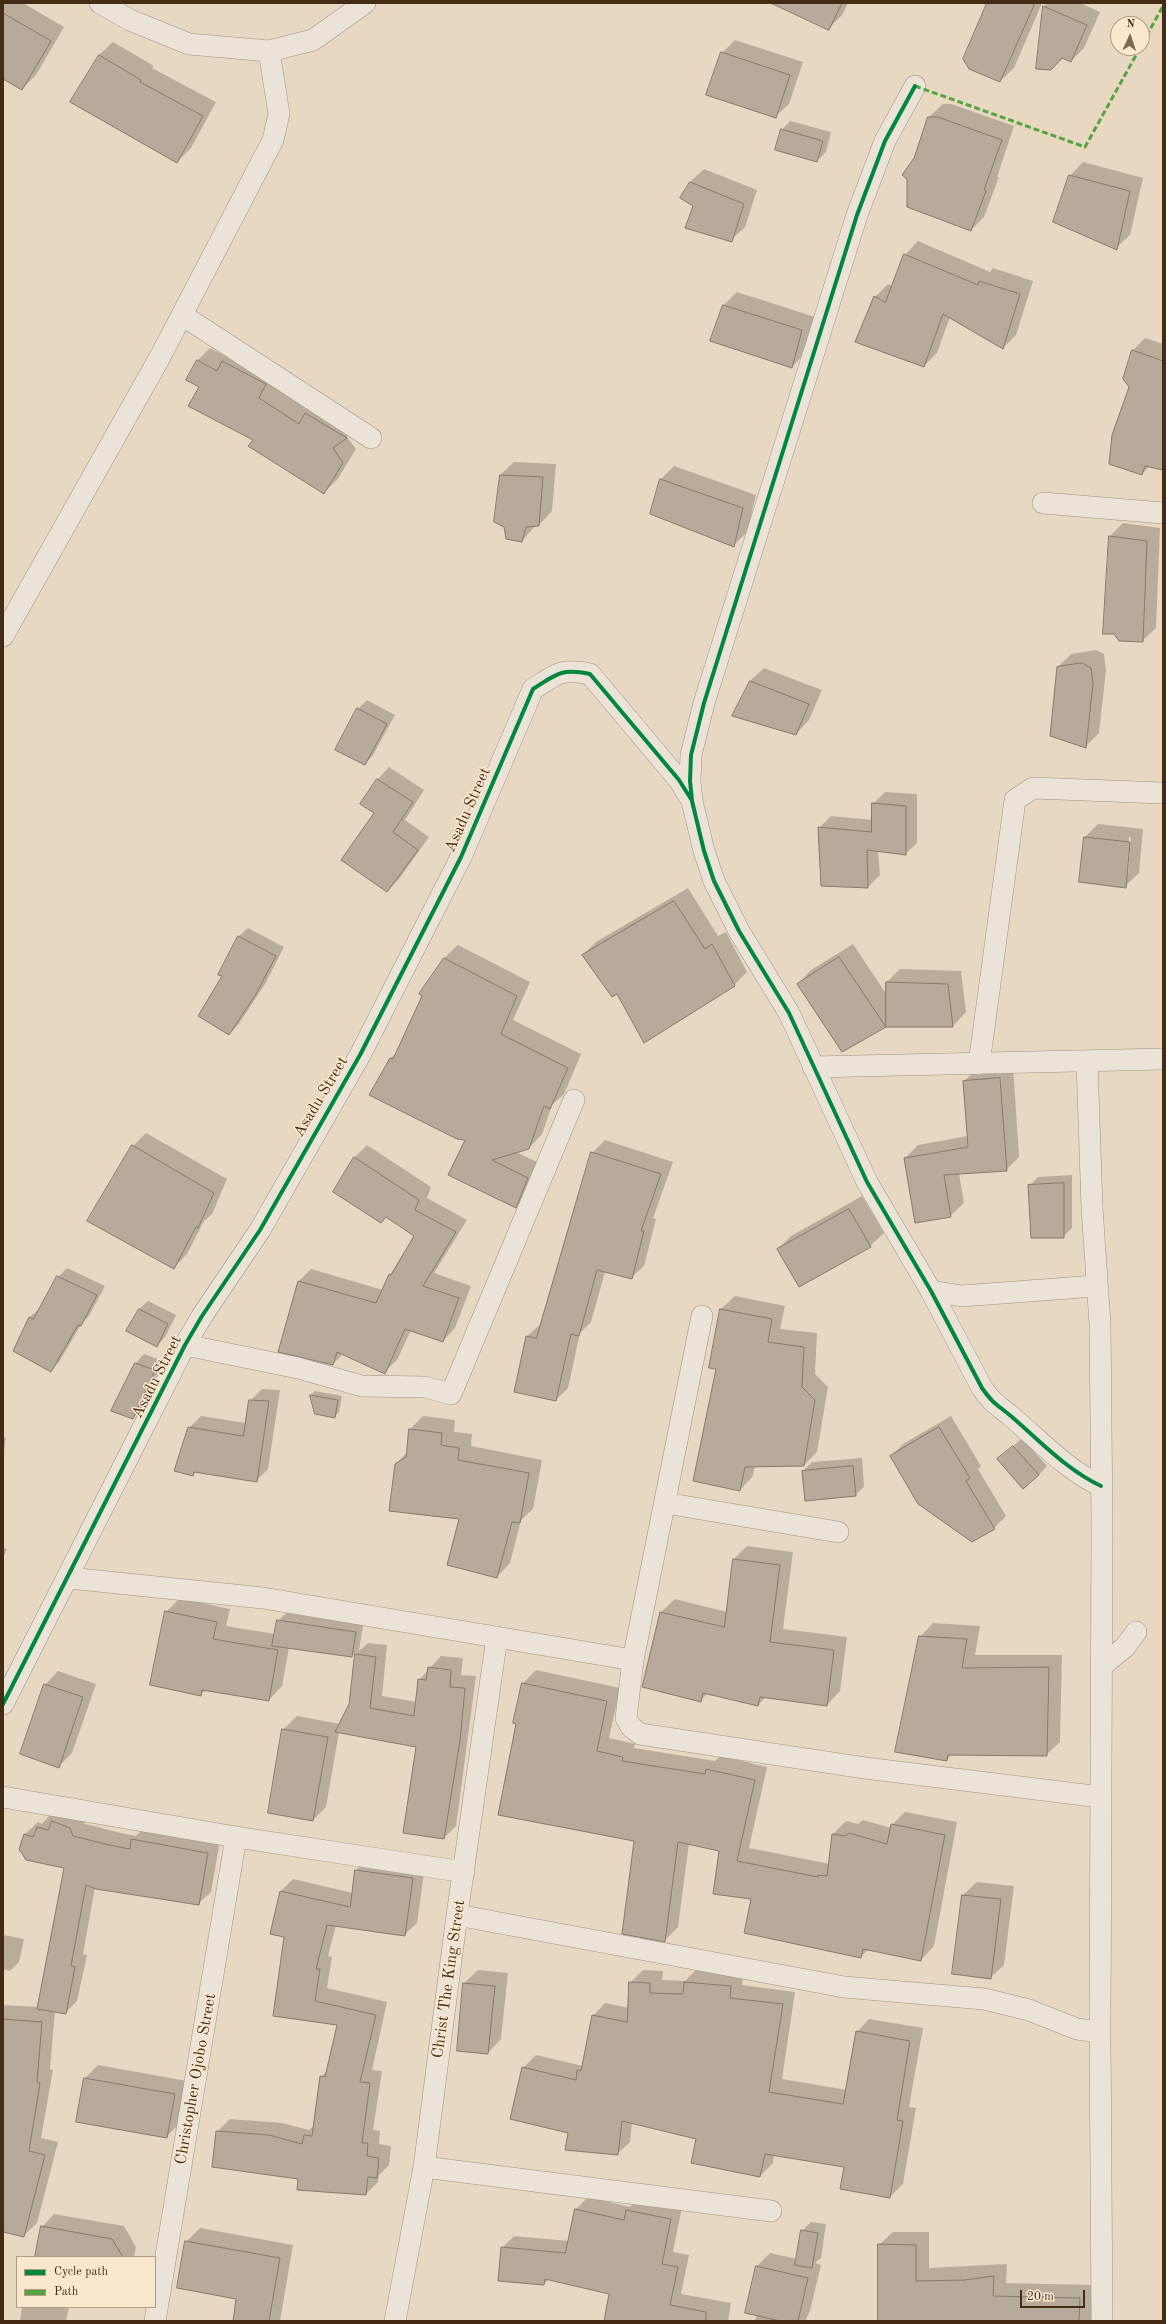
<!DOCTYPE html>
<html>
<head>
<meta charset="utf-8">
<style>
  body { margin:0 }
  #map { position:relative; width:1166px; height:2324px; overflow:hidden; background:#e8d8c2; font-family:"Old Standard TT",serif }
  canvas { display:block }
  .frame { position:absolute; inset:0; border:4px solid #452b14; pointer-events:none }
  .legend { position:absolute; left:16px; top:2256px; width:140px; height:52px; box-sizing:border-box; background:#fae7ce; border:1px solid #b29c84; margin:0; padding:5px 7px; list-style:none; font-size:12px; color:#452b14 }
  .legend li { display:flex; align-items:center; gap:8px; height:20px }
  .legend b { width:20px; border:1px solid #b29c84 }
  .north { position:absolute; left:1110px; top:16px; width:40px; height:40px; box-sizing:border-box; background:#fae7ce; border:1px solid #b29c84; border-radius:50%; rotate:3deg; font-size:11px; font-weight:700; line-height:16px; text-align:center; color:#452b14 }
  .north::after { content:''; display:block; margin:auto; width:14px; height:18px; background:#7e6851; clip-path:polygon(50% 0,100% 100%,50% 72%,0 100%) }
  .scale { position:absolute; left:1020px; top:2290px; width:65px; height:18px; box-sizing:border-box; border:2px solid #452b14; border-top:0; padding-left:5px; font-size:12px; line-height:14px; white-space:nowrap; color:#452b14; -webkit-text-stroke:3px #fae7ce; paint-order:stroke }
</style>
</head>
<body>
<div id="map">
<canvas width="1166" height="2324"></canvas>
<div class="frame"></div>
<ul class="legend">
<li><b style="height:5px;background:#00873e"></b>Cycle path</li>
<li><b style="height:5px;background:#55a43f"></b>Path</li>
</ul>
<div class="north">N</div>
<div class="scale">20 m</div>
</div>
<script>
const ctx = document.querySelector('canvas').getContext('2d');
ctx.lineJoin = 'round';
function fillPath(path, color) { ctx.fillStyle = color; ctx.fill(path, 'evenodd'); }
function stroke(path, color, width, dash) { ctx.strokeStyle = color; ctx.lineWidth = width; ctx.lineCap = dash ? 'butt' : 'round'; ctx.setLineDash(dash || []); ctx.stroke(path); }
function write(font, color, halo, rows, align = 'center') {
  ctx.font = font + ' "Old Standard TT",serif'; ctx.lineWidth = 3; ctx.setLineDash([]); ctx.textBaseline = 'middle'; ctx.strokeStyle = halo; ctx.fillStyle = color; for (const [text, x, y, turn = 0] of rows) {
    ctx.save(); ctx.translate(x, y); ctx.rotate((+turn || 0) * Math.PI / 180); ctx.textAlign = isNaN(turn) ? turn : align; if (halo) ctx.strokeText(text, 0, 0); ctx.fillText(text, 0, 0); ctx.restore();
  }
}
const shadow = new Path2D(`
  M3,3H23L64,27L36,75L22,89L3,77Z
  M788,3H848L842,15L829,28Z
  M988,3H1042L1014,68L1000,81Z
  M1047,3H1080L1100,12L1084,48L1071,61L1063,58L1051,69L1044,6Z
  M735,40L803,62L789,104L775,117L722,53Z
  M113,42L154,66L152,68L216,102L191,148L177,162L99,55Z
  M943,104H951L1014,126L997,177H999L984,217L971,230L915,159L929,117Z
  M790,121L831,132L826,152L817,161L782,130Z
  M1083,162L1143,178L1130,235L1116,248L1070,176Z
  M704,169L757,190L745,227L731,240L694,206L690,182Z
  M918,241L990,272L993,268L1033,281L1016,335L1003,348L950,317L937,353L924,366L875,297L888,284L892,286L905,255Z
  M737,292L815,317L805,353L792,367L711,341L724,305Z
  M1145,338L1163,344V469L1150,466L1142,474L1130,387L1124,379L1133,350Z
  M210,348L359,425L347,437L356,449L337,480L324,492L254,439L197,361Z
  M514,462L556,464L552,511L539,525H536L522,541L500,475Z
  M674,466L756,495L747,532L734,545L661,479Z
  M1123,523L1160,528L1156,628L1142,641L1110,536Z
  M1096,650L1104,654L1106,670L1099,733L1086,746L1058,667L1071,654Z
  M764,668L822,690L809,720L796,734L750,681Z
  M367,700L395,715L373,755L365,764L358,709Z
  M389,767L424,790L405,820L429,837L399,879L387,891L376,813L361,804L378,779Z
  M885,792L917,794V843L905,854L878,851L880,875L868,887L819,828L831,816L873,820V804Z
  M1098,824L1143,829L1139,873L1125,886L1080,881L1085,837ZM1129,837H1131L1128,873H1126Z
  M688,888L718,936L726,932L747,972L734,985L617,993L583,955L596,942Z
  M248,928L284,947L265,984L238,1025L229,1034L223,976L220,974L239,936Z
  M853,944L887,995V982L900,969L961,971L966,1012L953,1026H886L842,1051L798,984L811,970Z
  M458,945L530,982L513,1020L581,1054L564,1094L552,1105L542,1134L529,1148L516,1152L541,1164L529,1194L515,1207L467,1140L391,1058L397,1052L444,958Z
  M1013,1065L1019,1157L1006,1170L959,1173L964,1203L950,1216L905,1158L918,1145L968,1136L964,1081L978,1068Z
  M146,1133L227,1179L212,1214L204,1221L187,1254L174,1268L133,1146Z
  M605,1140L673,1162L653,1218L656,1219L644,1266L631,1278L605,1272L591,1322L580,1333L568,1388L556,1400L527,1336L541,1324L592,1153Z
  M367,1145L431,1187L427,1198L467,1220L434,1273L471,1286L455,1328L443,1341L411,1330L397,1360L384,1372L343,1354L333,1364L279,1351L299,1281L311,1269L383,1290L390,1275L415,1235L386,1216L335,1191L355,1157Z
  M1072,1175V1228L1063,1237L1029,1186L1038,1177Z
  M862,1196L884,1233L870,1246L778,1249L791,1236Z
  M67,1268L105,1286L89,1316L82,1323L59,1362L51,1371L14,1350L30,1317L39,1309L58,1277Z
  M735,1296L785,1306L780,1329L817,1333L815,1374L828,1387L817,1452L804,1465H755L753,1476L740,1490L717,1368L721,1309Z
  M148,1301L176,1315L165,1337L157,1346L139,1309Z
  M144,1354L163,1361L141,1409L133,1418L136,1363Z
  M262,1389L280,1390L268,1469L256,1481L196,1472L193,1475L189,1428L201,1416L246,1423L250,1401Z
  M315,1391L342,1396L339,1412L335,1416L316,1413L311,1395Z
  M423,1416L455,1420L454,1432L472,1434L471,1446L542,1460L533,1509L521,1520L510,1563L497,1577L461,1518L396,1464L407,1452L410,1429Z
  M951,1416L981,1466L978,1469L1006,1516L994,1528L891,1456L903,1444Z
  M3,1437L6,1438L3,1457Z
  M1022,1438L1047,1466L1039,1475L998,1460Z
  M862,1458L864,1487L855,1495L803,1471L812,1462Z
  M747,1546L793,1552L783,1629L847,1637L840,1691L827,1705L766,1697L758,1705L708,1693L701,1700L643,1687L661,1612L675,1599L727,1612L734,1559Z
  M3,1548L7,1549L3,1558Z
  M180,1598L230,1609L226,1626L275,1634L278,1621L286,1613L363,1625L359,1651L368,1643L387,1645L382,1696L417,1702L419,1680L441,1656L463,1658L461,1675L476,1676L456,1826L444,1838L417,1746L339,1732L326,1807L313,1820L283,1730L297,1716L340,1724L350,1704L356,1652L352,1656L289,1648L282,1686L269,1700L206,1690L201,1694L166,1612Z
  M933,1623L980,1626L975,1655H1062L1060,1742L1046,1755L952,1754L946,1760L920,1637Z
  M536,1670L620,1688L609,1738L635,1744L634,1748L715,1761L720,1756L767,1767L749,1848L830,1864L833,1834L846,1821L858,1824L863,1820L891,1828L892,1825L905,1812L957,1822L934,1946L921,1960L869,1949L861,1957L752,1898L720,1850L689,1843L678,1927L665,1940L635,1841L518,1723L523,1683Z
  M58,1671L96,1684L72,1753L59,1766L45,1685Z
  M65,1809L82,1816L85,1824L121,1833L136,1836L145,1827L220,1841L211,1892L198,1904L95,1887L83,1954L87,1955L77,2001L65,2013L55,2011L50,2069L53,2070L41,2138L58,2142L37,2223L23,2236L3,2231V2005L38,2007L66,1867L20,1849L25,1834L38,1822L42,1824L50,1815L57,1817Z
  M369,1858L425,1866L417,1923L404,1935L336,1925L328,1956L332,1957L327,1988L387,2002L372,2070L382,2071L373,2130L380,2131L379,2144L391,2146L389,2165L379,2175L378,2182L366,2194L299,2178L217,2132L230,2119L282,2123L309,2130L315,2125L321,2077L328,2070L338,2024L274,2015L285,1937L281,1891L293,1879L353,1893L356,1870Z
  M977,1882L1014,1886L1004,1965L990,1978L953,1974L963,1895Z
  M3,1935L24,1939L19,1962L10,1971L3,1969Z
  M697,1969L743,1974L742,1985L795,1992L782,2079L847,2090L857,2032L869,2019L923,2028L909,2107L916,2108L903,2184L890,2197L845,2166L774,2155L773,2163L760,2176L697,2139L632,2122L630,2142L617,2154L569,2132L523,2068L536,2055L583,2066L593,2016L605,2003L629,2008L630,1983L643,1970L663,1971L662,1980L685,1981Z
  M478,1970L508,1973L501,2039L488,2053L464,1983Z
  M98,2065L187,2081L180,2123L166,2137L85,2078Z
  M588,2197L630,2207L639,2198L682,2207L673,2252L689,2255L681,2294L731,2303L728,2321H605L611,2293L549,2279L544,2284L502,2248L514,2236L569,2241L576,2209Z
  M54,2214L124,2226L136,2247L134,2257H36L42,2227Z
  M811,2222L826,2224L821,2258L815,2263L821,2265L810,2311L805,2321H755L757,2314L746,2312L757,2266L770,2253L797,2259L802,2231Z
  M200,2228L293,2245L280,2321H234L238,2298L186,2242Z
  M893,2232H929V2268L1007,2264L1006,2283L1093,2285L1092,2321H879V2245Z
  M22,2307H69L66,2321H20Z`);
const building = new Path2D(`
  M771,3H842L829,30Z
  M987,3H1035L1000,82L969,69L963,59Z
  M1043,6L1087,25L1071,62L1062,58L1051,70L1036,69Z
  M3,13L51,41L22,90L3,79Z
  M721,52L790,75L776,118L706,95Z
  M99,55L141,80L140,82L203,116L177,163L70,102Z
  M928,117H938L1002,140L984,190L986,191L971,231L907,207V179L902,175L914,158Z
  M781,129L823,141L817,162L775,150Z
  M1069,175L1130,191L1117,250L1053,222Z
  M690,182L744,204L732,242L685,228L693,206L680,198Z
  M904,254L978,285L979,281L1020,294L1003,349L943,314L924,367L855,342L874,296L885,302Z
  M723,305L802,330L792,368L710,341Z
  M1132,350L1163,361V470L1145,466L1142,475L1109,464L1112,435L1129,387L1123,379Z
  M197,360L217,371L222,361L266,384L259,398L299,424L305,413L347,438L333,448L343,463L324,494L248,446L253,440L188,406L199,387L186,380Z
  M500,475L543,477L539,526L526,527L522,542L506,539L504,527L494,522Z
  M660,479L743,508L734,547L650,514Z
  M1109,536L1147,541L1143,642L1119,641L1114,634H1103Z
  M1082,663L1091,668L1093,684L1086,748L1050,736L1057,667Z
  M750,681L809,704L796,735L732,716Z
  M357,708L387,724L365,765L335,750Z
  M377,779L413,802L393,832L418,850L387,892L341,860L374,813L360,804Z
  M872,803L906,806V855L867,850L868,888L821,886L818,827L871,832Z
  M1084,837L1130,842L1126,888L1079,882Z
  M674,901L705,949L712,944L735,986L644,1043L617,994L612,997L582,955Z
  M238,936L276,956L256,994L229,1035L198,1016L222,976L218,975Z
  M839,957L886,1027L842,1052L797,984Z
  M444,958L517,996L501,1034L568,1068L550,1109L544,1106L529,1149L492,1160L528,1178L516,1208L448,1175L465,1140L457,1139L369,1095L390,1058L393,1059L422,996L419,994Z
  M886,982L948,984L953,1027H886Z
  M1000,1078L1007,1171L944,1175L951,1217L915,1223L904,1158L968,1147L963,1081Z
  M132,1145L214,1193L198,1228L196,1227L174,1269L87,1221Z
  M591,1152L661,1174L641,1231H644L632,1279L597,1270L579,1336L571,1334L556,1401L514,1392L526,1336L536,1338Z
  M354,1157L419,1200L415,1210L456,1232L423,1286L459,1298L443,1342L405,1329L385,1374L337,1352L333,1365L278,1352L298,1281L376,1303L389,1274L391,1275L414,1236L386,1217L381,1223L333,1192Z
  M1064,1183V1238H1031L1028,1185Z
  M849,1209L871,1247L799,1287L777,1249Z
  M57,1276L97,1295L81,1326L78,1325L51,1372L13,1351L29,1317L33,1319Z
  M139,1309L168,1324L157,1347L126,1331Z
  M720,1309L772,1319L768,1342L804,1347L802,1387L815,1400L804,1466L745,1467L740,1491L693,1481L716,1369L709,1368Z
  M135,1363L155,1370L133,1419L111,1411Z
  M310,1395L338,1400L335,1418L315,1414Z
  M249,1400L269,1401L257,1482L194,1472L193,1476L174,1471L188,1427L243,1436Z
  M939,1427L970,1478L966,1481L995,1529L972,1542L918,1504L890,1456Z
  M409,1429L442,1433L441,1445L459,1448L458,1460L529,1473L520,1523L512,1522L497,1578L447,1565L459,1519L389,1511L395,1464L406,1457Z
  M1013,1446L1039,1475L1023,1489L997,1459Z
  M853,1466L856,1496L805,1501L802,1471Z
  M733,1559L780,1565L770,1642L834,1650L827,1706L760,1697L758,1706L703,1693L701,1702L642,1687L660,1612L724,1627Z
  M165,1611L217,1622L213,1639L278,1650L269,1701L202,1690L201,1696L150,1685Z
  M277,1620L356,1632L352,1657L272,1646Z
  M919,1636L967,1639L962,1668L1049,1667L1047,1756L948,1755L947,1761L895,1752Z
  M355,1654L376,1657L370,1708L414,1716L418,1679L426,1680L428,1667L451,1670L450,1687L465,1688L460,1741L444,1839L403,1833L416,1747L335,1732L349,1704Z
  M522,1683L607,1701L597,1751L623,1757L622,1761L705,1774L706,1769L755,1780L737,1861L818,1877V1875L827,1876L832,1834L845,1836L849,1833L887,1844L891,1824L945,1835L921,1961L863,1949L861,1958L744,1933L751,1899L713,1894L719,1851L678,1842L665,1942L622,1934L634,1841L498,1815L516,1724L513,1723Z
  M44,1684L83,1697L59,1768L20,1754Z
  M282,1729L328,1737L313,1821L268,1813Z
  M52,1821L70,1828L73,1836L109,1845L130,1849L131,1839L208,1853L199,1905L96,1889L86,1885L71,1966L75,1967L66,2014L37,2009L64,1868L26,1860L19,1849L24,1834L33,1837L37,1827L48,1830Z
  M355,1870L413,1878L405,1936L327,1925L316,1969H320L315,2001L376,2015L360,2082L370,2083L362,2143H368L367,2156L379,2158L377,2178L368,2177L366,2195L297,2190L298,2179L212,2167L216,2131L269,2135L302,2144L304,2135L312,2136L320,2076L325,2077L337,2025L273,2016L284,1937L270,1934L280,1891L350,1907Z
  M962,1895L1001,1899L991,1979L952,1974Z
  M629,1982L650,1983V1993L683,1994L684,1982L731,1986L730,1998L783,2004L769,2092L843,2104L856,2031L910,2041L897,2120L903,2121L890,2198L840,2189L844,2167L765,2154L760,2177L691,2163L696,2139L622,2121L618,2155L565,2150L568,2133L510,2119L522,2067L576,2080L577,2070L581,2071L592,2015L627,2022Z
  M463,1983L495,1986L488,2054L457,2051Z
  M3,2019L42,2022L37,2082L40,2083L29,2151L45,2155L24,2237L3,2232Z
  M84,2078L175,2094L167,2138L76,2122Z
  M575,2209L624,2220L626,2210L671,2219L662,2264L678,2267L670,2305L706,2312V2321H604L609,2294L545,2279L544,2285L498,2281L501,2247L565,2253Z
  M41,2226L112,2239L123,2257H35Z
  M801,2230L818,2233L812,2268L795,2265Z
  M185,2241L280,2258L269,2321H233L236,2299L177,2288Z
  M878,2244L916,2245V2281L964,2280L994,2276L993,2296L1080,2298L1079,2321H878Z
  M756,2266L808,2278L798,2321H780L745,2313Z`);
const minor = new Path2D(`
  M100,3L130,20L189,44L269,51L313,40L365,3
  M915,86L885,141L857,215L704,703L691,755L690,781L692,801L704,851L714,881L739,931L789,1013L867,1182L931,1291L982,1388C994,1405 998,1405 1012,1417C1041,1442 1067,1470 1101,1486
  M182,315L371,438
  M1043,503L1163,513
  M3,636L160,357L273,140L279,114L269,51
  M1087,1062L1092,1208L1100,1324L1102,1524L1100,2032L1102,2321
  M979,1064L1015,800L1033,788L1163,793
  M813,1067L1163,1059
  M931,1291L962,1296L1095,1286
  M702,1316L633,1660L626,1718L631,1727L640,1734L865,1768L1101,1797
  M185,1345L298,1368L362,1386L425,1387L451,1394L574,1100
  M665,1503L838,1532
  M69,1578L263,1598L633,1660
  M1102,1666L1125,1647L1136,1632
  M3,1704L185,1345L202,1316L260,1230L360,1055L461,857L533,689C557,674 561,668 590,674L679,780L692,801
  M3,1797L236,1837L464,1872
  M457,1915L844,1987L984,1999L1029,2010L1077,2029L1100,2032
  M424,2167L771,2211
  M155,2321L236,1837
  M395,2321L424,2167L457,1915L497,1637`);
const quiet = new Path2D(`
  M1142,44L1163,6
  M915,86L1085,147L1140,48`);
const cycleway = new Path2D(`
  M915,86L885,141L857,215L704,703L691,755L690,781L692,801L704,851L714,881L739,931L789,1013L867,1182L931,1291L982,1388C994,1405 998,1405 1012,1417C1041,1442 1067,1470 1101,1486
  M3,1704L185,1345L202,1316L260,1230L360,1055L461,857L533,689C557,674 561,668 590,674L679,780L691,799`);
const streetNames = [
  ["Asadu Street",468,810,-66],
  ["Asadu Street",321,1097,-59],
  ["Asadu Street",157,1377,-63],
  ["Christ The King Street",449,1979,-82],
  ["Christopher Ojobo Street",196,2079,-80]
];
fillPath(shadow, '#0003');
fillPath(building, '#b7aa9a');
stroke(building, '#86796b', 1);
stroke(minor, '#9d9182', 22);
stroke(minor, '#ebe3d8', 21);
stroke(quiet, '#55a43f', 3, [6, 3]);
stroke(cycleway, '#00873e', 4);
write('16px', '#452b14', '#fae7ce', streetNames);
</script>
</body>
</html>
